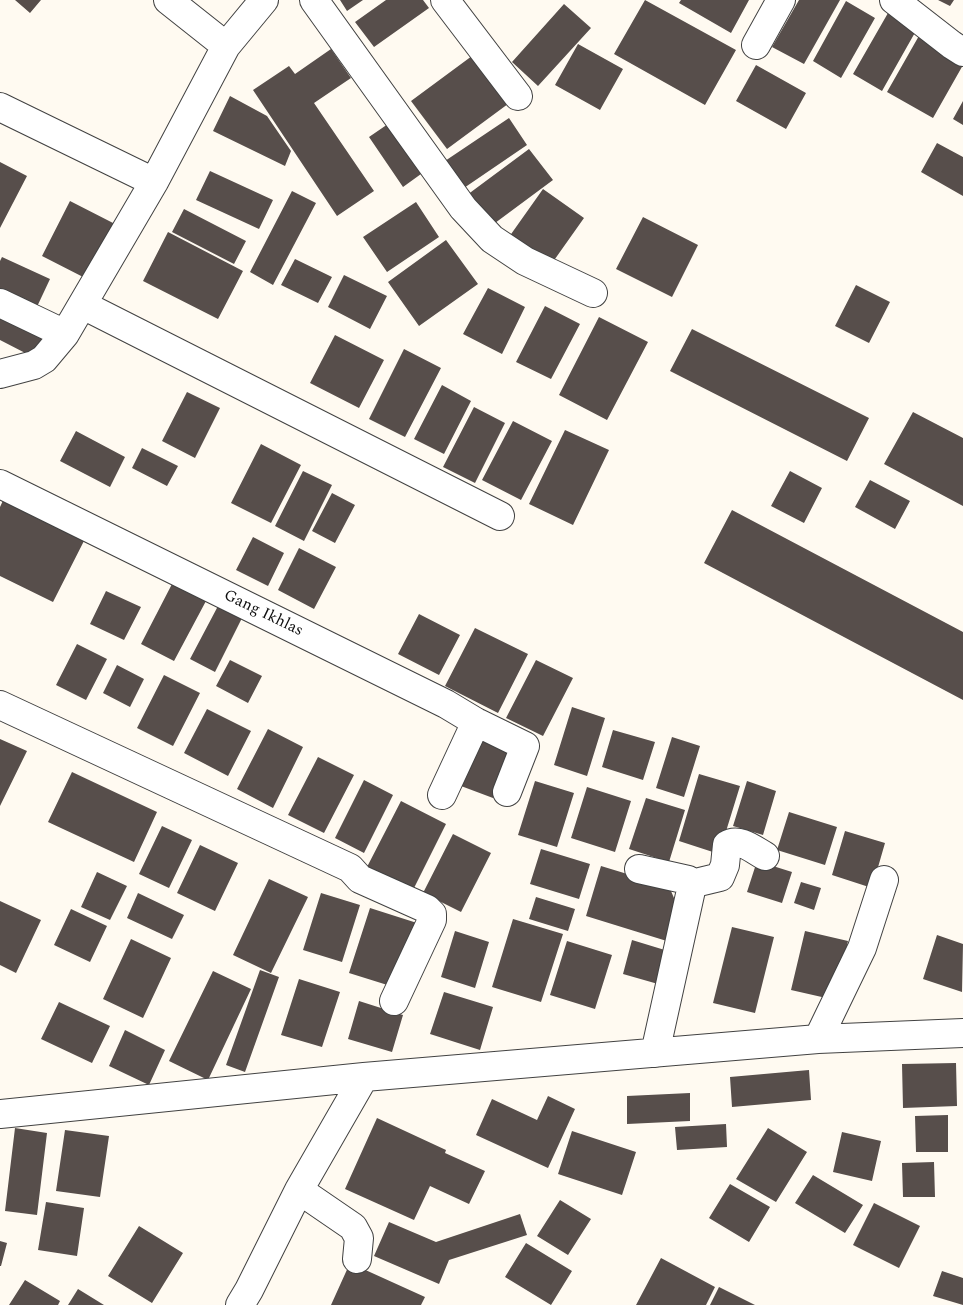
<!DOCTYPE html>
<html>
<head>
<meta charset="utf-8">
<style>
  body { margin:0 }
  canvas { display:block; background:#fffaf1 }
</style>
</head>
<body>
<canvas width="963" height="1305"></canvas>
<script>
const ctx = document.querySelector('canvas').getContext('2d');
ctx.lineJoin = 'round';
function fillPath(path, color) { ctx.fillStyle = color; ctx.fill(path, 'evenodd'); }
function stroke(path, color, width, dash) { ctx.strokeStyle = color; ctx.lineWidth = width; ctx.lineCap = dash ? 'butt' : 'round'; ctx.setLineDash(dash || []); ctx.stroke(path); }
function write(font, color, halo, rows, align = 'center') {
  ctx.font = font + ' Spectral,serif'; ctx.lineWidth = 5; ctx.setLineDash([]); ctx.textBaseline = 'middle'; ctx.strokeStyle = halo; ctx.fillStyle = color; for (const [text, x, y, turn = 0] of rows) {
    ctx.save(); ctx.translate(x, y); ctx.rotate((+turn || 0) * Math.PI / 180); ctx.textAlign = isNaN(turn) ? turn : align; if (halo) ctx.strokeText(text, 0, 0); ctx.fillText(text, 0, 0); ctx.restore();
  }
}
const building = new Path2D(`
  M15,0H41L30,13Z
  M340,0H363L347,11Z
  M386,0H423L429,8L374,47L355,22Z
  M645,0L736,50L705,105L614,54Z
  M681,0H749L731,33L679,3Z
  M799,0H840L804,64L772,47Z
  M938,0H954L950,6Z
  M846,1L875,18L841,78L813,61Z
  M564,4L591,28L538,86L512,62Z
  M888,13L917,29L882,91L853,74Z
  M920,34L963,65L933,118L887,92Z
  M578,44L623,69L600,110L555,85Z
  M331,49L351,78L314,103L374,191L337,216L253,90L289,66L295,74Z
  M476,53L512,101L447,149L411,101Z
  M756,65L806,93L786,129L736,101Z
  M230,96L267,116L291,151L285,166L213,131Z
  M963,101V125L953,119Z
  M509,118L527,145L461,190L442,163Z
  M388,124L421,174L403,187L369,137Z
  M937,143L963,157V196L921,172Z
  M529,149L553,180L491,226L467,195Z
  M0,162L27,176L0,228Z
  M210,171L273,200L259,229L196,200Z
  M543,189L584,218L550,266L509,237Z
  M292,191L316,203L273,285L250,272Z
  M70,201L115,224L87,279L42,256Z
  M416,202L439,237L387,272L363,237Z
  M184,209L246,241L234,264L172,232Z
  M643,217L698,245L672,297L616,269Z
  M168,232L243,271L218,319L143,281Z
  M446,240L478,284L419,326L388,282Z
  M2,257L50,279L35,311L0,294V261Z
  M295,259L332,277L318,303L281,285Z
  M344,275L387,296L370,329L328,307Z
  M856,285L890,302L869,343L835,326Z
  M488,288L525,307L502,354L463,334Z
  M545,306L580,324L551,379L516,362Z
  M0,311L45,334L33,357L0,340Z
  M599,317L648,342L607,420L559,395Z
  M692,329L869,418L847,461L670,371Z
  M335,335L384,360L359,408L310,383Z
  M404,349L441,368L405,437L369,419Z
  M442,385L471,401L444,454L414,439Z
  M187,392L220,408L195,458L162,441Z
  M474,407L505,423L475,483L443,467Z
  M913,412L963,438V506L884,464Z
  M513,421L552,441L521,500L482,480Z
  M565,430L609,450L573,525L529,504Z
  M76,431L125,457L110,487L60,461Z
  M261,444L301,465L271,523L231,503Z
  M142,448L178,466L167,486L132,468Z
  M303,471L332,485L304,541L275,526Z
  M790,471L822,488L804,523L771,506Z
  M870,480L910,501L895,529L855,507Z
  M332,493L355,505L335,543L312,531Z
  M6,494L87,535L53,602L0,576V507Z
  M732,510L963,632V700L704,563Z
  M253,537L284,553L268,586L236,570Z
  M299,548L336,567L314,609L278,590Z
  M172,584L206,601L174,661L141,644Z
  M106,591L141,607L124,640L90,624Z
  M218,606L242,618L215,672L190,659Z
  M419,614L460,635L439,675L398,654Z
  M475,628L528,654L498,713L445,686Z
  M77,644L107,659L86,700L56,685Z
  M230,660L262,676L248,703L216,686Z
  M536,660L573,678L543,736L506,718Z
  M117,665L144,679L130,707L103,693Z
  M164,675L200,693L173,746L137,728Z
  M572,707L605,718L587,776L554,765Z
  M207,709L251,731L228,776L184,753Z
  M268,729L303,747L273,808L237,789Z
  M613,730L655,742L643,780L602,767Z
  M672,737L700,746L684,797L656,788Z
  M0,739L27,751L0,806Z
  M479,739L511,751L493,798L461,786Z
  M318,757L354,775L324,833L288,815Z
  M72,772L157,812L134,862L48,822Z
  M699,774L740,786L719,854L679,841Z
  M364,780L393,795L364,853L335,838Z
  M535,781L574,793L557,847L518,835Z
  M747,781L776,791L763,835L733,826Z
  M587,787L631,801L615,852L571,838Z
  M646,798L685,810L669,862L629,849Z
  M401,801L446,824L413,890L367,867Z
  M789,812L837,827L825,865L777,850Z
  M162,826L192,840L169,888L139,874Z
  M845,831L885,843L872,888L832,875Z
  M453,834L491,853L461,912L423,893Z
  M200,845L238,863L215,911L177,893Z
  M541,849L590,864L579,899L530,884Z
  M757,861L792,872L782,903L747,892Z
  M601,866L647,880L671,891L679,910L670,942L586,916Z
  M97,872L127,886L110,920L81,907Z
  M269,879L308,897L271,973L233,955Z
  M801,882L821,888L814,910L794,903Z
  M138,893L184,915L172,939L127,918Z
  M321,893L360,905L342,962L303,950Z
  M536,897L575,909L568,931L529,919Z
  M0,901L41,920L16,973L0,965Z
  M370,908L417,923L397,988L349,973Z
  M71,909L107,926L90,962L54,945Z
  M513,919L563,934L541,1002L492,987Z
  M732,927L774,937L755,1013L713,1003Z
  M455,931L489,942L475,988L441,977Z
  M805,931L848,941L835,1000L791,990Z
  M937,935L963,944L962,992L923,979Z
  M131,939L171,958L143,1018L103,999Z
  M632,940L668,951L658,984L623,974Z
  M567,941L612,955L595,1009L550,995Z
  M260,970L279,977L245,1072L226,1065Z
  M213,971L251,989L208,1080L169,1061Z
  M299,979L340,992L322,1047L281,1035Z
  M444,992L493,1007L480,1050L430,1034Z
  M359,1001L403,1015L392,1052L348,1039Z
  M59,1002L110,1026L92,1063L41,1039Z
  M125,1030L165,1050L149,1085L109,1066Z
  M956,1063L957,1106L903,1108L902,1064Z
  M809,1070L811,1100L732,1107L730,1077Z
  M690,1093V1121L627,1124V1096Z
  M548,1096L575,1109L548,1168L476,1135L492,1099L537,1120Z
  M948,1115V1152H916L915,1116Z
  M377,1118L446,1150L445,1153L485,1171L469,1204L430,1186L414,1220L345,1189Z
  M726,1124L727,1147L677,1150L675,1127Z
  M15,1128L47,1133L37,1215L5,1211Z
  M768,1128L807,1152L776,1202L736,1179Z
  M65,1130L109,1136L100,1197L56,1191Z
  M572,1131L636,1152L622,1195L558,1174Z
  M842,1132L881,1141L872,1181L833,1172Z
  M934,1162L935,1197H903L902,1163Z
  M813,1175L863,1205L845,1233L795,1203Z
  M730,1184L770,1207L749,1242L709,1218Z
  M560,1200L591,1219L568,1255L537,1236Z
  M46,1202L84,1208L77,1256L38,1250Z
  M874,1203L920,1226L899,1268L853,1245Z
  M520,1214L527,1235L449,1260L439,1284L374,1256L389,1222L436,1242Z
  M139,1226L183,1253L152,1303L108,1276Z
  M0,1241L7,1243L1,1266H0Z
  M526,1243L572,1271L551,1305L505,1277Z
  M661,1258L715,1287L706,1305H636Z
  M350,1263L425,1297L421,1305H331Z
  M942,1271L963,1278V1305L933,1296Z
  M25,1280L60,1301L58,1305H9Z
  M719,1287L755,1305H710Z
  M78,1289L104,1305H68Z`);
const minor = new Path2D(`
  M168,0L226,46
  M314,0L463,208L492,239L525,261L593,293
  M445,0L518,96
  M894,0L952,45L963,52
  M756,45L781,0
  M0,107L154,182
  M0,303L65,334
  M83,305L500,516
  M0,374L34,365L44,359L65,334L154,182L226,46L264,0
  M0,484L446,704L476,722L525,746L507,792
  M0,705L350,868L360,879L427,909L432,914V920L394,1001
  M442,795L476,722
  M639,869L688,880L691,884V890L655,1053
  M691,884L720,877L725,865L727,845C739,837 754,850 765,856
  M818,1039L862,948L884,880
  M0,1114L364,1077L818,1039L963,1033
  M299,1190L353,1227L359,1238L357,1259
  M240,1305L249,1290L299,1190L364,1077`);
const streetNames = [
  ["Gang Ikhlas",263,614,26]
];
fillPath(building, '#574e4b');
stroke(minor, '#424242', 30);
stroke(minor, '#fff', 28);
write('16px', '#0f0f0f', '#fff', streetNames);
</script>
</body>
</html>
